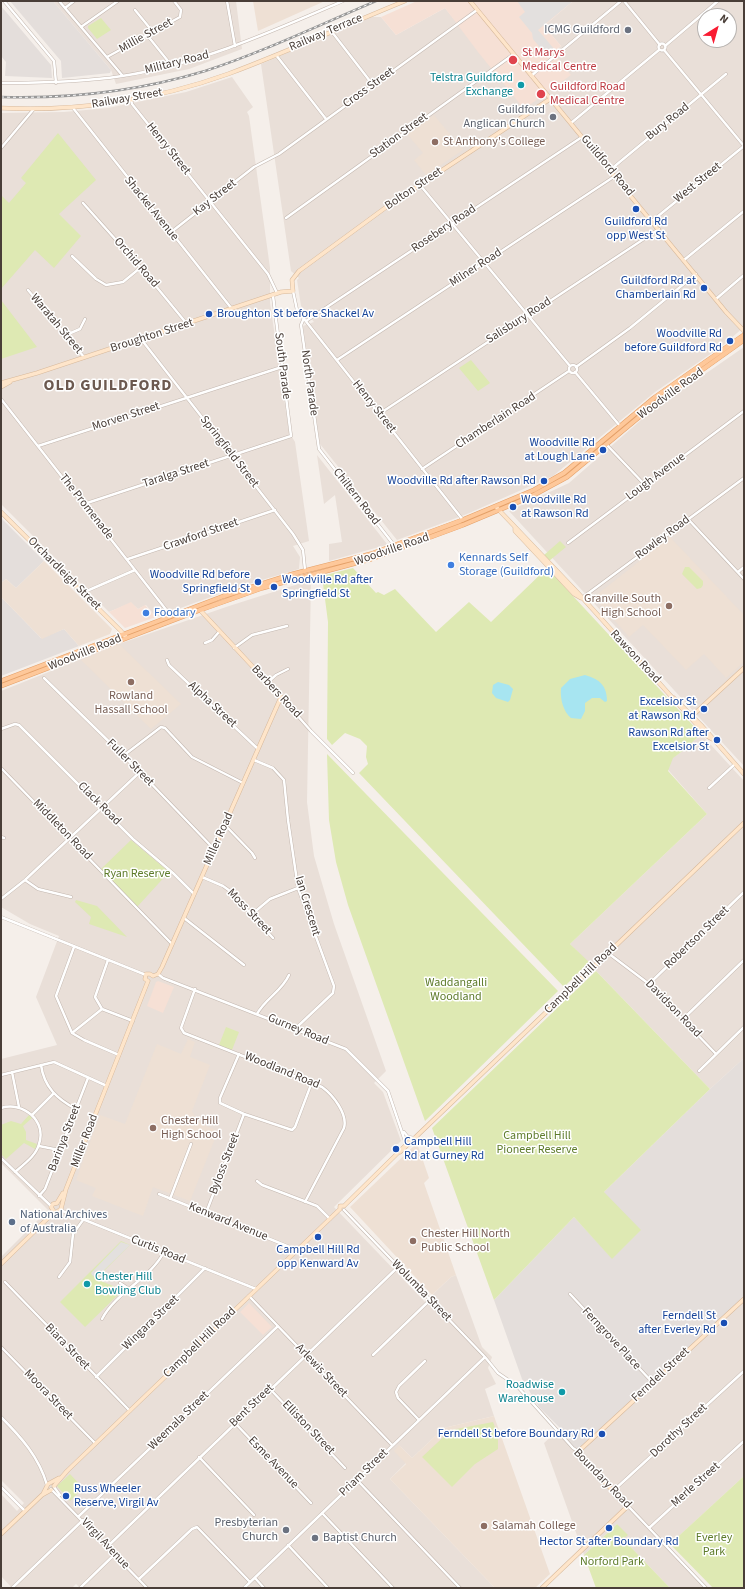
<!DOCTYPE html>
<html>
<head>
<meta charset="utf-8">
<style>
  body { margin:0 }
  #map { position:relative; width:745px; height:1589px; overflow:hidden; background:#f5efea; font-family:"Source Sans 3",sans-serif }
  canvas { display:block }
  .frame { position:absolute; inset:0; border:2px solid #493e38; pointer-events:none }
  .north { position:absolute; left:697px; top:8px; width:40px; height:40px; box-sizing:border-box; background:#fff; border:1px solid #b6b2af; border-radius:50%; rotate:37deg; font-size:11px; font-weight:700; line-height:16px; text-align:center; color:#493e38 }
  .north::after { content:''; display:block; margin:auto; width:14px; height:18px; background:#f91c32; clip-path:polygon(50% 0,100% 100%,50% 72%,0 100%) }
</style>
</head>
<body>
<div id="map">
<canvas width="745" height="1589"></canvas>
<div class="frame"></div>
<div class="north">N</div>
</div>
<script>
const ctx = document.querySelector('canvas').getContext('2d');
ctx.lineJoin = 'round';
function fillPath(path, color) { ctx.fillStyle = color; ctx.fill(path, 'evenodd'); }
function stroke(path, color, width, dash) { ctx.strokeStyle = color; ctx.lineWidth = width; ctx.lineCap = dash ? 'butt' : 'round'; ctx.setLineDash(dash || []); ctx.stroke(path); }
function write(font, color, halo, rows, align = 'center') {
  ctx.font = font + ' "Source Sans 3",sans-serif'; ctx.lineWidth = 3; ctx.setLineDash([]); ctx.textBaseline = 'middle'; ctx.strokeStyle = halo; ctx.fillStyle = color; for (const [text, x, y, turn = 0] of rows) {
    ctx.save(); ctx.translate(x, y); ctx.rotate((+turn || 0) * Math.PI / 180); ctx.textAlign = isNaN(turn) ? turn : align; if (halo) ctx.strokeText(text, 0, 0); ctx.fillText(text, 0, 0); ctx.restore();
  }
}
const residential = new Path2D(`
  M53,1H236L242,49L189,69L116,84L111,70Z
  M573,1H744V327L722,346L655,392L553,476L467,514L397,540L320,444L303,326L314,322L301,306L297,280L299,278L291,271L261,64L372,17H381L396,35L445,8L461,27L553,52L561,46L544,26ZM705,16H729V40H705Z
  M232,77L253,107L247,112L249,116L270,268V303L289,432L295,442L309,541L293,546L300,557L299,569L238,587L156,617L146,605L138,609L131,603L109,612L1,504V113L64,112L108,108L186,92Z
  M744,347V766L509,511L569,483L649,413Z
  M317,455L387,544L386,545L329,561V544L342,542L335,495L324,504Z
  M311,580L307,802L314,856L334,924L386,1071L374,1083L383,1092L401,1141L334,1207L425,1302L451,1277L456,1275L482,1347L492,1357L488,1368L496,1384L485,1389L494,1416L444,1428L412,1458L400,1446L406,1463L390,1479L495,1588H80L76,1584L72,1588H12L1,1576V1494L17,1511L24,1503L1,1480V1257L48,1210L1,1163V1059L57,1045L36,997L59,936L30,924L1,907V691L119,644L229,606Z
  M701,734L744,781V1058L710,1089L570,944L707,814L663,764L684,750Z
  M744,1299V1476L667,1547L706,1588H670L623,1539L617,1524L584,1555L544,1443L556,1432L573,1448Z`);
const commercial = new Path2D(`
  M417,1H573L544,26L561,46L553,52L571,75L524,109L478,52L445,8L396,35L381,17Z
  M131,602L138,609L145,605L156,617L125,628L109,612Z
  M158,981L174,987L163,1013L147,1006L156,982Z
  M249,1303L272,1327L263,1335L240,1312Z`);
const industrial = new Path2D(`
  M10,1H53L111,70L110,73L62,78L61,61Z
  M1,6L51,65L52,78L5,76L6,62L1,56Z
  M1,518L44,561L16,588L6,579L1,583Z
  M1,597L41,638L64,629L79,646L1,676Z
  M744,1058V1299L579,1452L573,1448L556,1432L560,1428L539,1407L522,1379L494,1300L574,1217L612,1258L604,1192L710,1089Z`);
const education = new Path2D(`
  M253,1H325L258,31Z
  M434,115L463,150L426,175L414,160L423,153L407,134Z
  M670,537L744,615V662L726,678L704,654L686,670L643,625L629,637L594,597Z
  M44,561L112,629L110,634L79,646L64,629L42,639L1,597V583L6,579L16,588Z
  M119,644L181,704L151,729L81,660Z
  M188,1039L195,1042L190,1057L210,1065L192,1111L199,1123L218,1131L190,1201L153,1187L143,1216L92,1196L96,1188L76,1180L100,1115L125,1124L157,1044L181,1054Z
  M417,1143L429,1178L424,1183L456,1275L451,1277L432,1295L350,1207Z
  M494,1416L550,1574L535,1588H495L390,1479L406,1464L394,1451L399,1445L412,1458L444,1428Z`);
const green = new Path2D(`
  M101,18L111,30L97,39L88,28V26Z
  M58,133L96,180L59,214L81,236L54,268L35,250L1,289V195L9,203L26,183L21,178Z
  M1,300L37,347L1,359Z
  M471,360L490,383L478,391L459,368Z
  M560,541L566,547L549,561L544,555Z
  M685,567H689L703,581V585L701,588L697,589L682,574Z
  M353,568L376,593L378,592L384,595L395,589L436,632L469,602L491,622L547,568L701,734L684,750L673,758L668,771L707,814L570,944L589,962L564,987L359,773L368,764L366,757L367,746L360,739L345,733L332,745L327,739L328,622L322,576Z
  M327,754L558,991L425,1121L348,905L336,862L329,820Z
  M131,840L169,872L137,907L101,869Z
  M76,900L97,906L127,937L89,924L91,917L75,902Z
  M596,971L710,1089L604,1192L641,1230L612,1259L574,1217L494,1300L432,1128Z
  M226,1027L239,1032L232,1050L219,1045Z
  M29,1115L32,1118L23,1126L26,1132V1140L37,1144L35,1149L24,1143L6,1159L1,1154V1125L11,1121L21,1124Z
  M121,1241L130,1245L96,1279L123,1290L85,1327L60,1302Z
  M493,1422L498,1435V1449L475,1464L452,1487L422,1457L451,1430Z
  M70,1474L83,1488L70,1501L57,1486Z
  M744,1476V1588H713L670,1544Z
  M617,1524L628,1535L623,1539L670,1588H596L584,1555Z`);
const parking = new Path2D(`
  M517,1H573L538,30L555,50L547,56L533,39L532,33L519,17L525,12Z
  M121,1242L130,1245L96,1278L92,1275L91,1273Z`);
const water = new Path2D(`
  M585,675C600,679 607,686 607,701L605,702L600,698H592L585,703V711L581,719L571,718C563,711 560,699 561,688L570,679Z
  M498,682L509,685L513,689L510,700L508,702L496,698L492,693L493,685Z`);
const street = new Path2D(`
  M4,1L54,61L56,83
  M59,1L122,75
  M227,1L235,46
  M624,1L660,45
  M65,8L74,1
  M135,10L153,32
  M81,27L118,1
  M332,32L373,85
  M147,35L172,66
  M658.5 47a3.5 3.5 0 1 1 7 0a3.5 3.5 0 1 1-7 0Z
  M665,46L718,1
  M664,50L744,146
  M276,55L326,119
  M107,57L180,17L181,10L174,1
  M531,76L621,1
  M1,83C42,83 82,82 122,76C200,64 271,32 343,1
  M131,100L132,104L268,274L277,293
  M73,108L232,309
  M571,123L659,50
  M1,148L33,110
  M610,170L726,74
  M420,185L570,366
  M83,203L141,268L187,324
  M286,218L514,54
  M652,221L744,146
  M170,233L254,167L279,154L477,10
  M72,256L96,279L106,285L123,282L140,268
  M684,260L744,211
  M28,290L84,357
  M293,291L297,310L463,520
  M716,299L744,275
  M304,318L301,325L319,449L394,545
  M306,321L582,137
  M66,335L80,329L85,319
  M141,339L293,534L303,550L305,570
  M337,360L615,176
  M569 369a4 4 0 1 1 8 0a4 4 0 1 1-8 0Z
  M576,367L630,328L696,274
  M575,372L620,426
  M1,399L171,616
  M379,414L659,229
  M606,444L645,485
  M38,446L282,367
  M422,469L569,371
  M84,504L291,436L273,296
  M688,519L744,579
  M568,543L744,411
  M128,559L275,510
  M738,572L744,567
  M82,593L135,570
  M582,598L744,478
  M205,643L212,640L219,632
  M234,648L252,635L287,626
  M167,660L169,665L258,749
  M44,678L140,772L214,849
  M267,683L276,675L288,669
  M281,697L311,731L353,773
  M1,729L15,724L19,725L133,839L173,873L194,894
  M123,756L161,727L165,728L192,757L243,783
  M254,760L273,768L284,780L288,820L298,888L334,986L333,993L298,1026L297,1029
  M1,768L172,944
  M709,788L735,764
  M225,825L252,853L255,858
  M1,837L4,838
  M202,877L223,886L230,891L273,938
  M25,880L38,889L71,897
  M1,899L25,880L140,772
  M251,915L270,899L298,888
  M1,917L146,975
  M184,918L244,965
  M74,947L56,996L72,1033L84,1040L119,1055
  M608,953L649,984L716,1054
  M108,960L95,997L102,1009L133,1021
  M158,974L163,978L346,1049L388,1091L406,1144
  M649,984L744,892
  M195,989L181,1028L184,1033L322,1087C333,1095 348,1114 344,1128L305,1202
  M257,1014C265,999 282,991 289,975
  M683,1019L744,960
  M72,1033L102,1009
  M239,1054L220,1098V1103L244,1114L292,1130L295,1127L312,1082
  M41,1065C44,1087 57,1099 76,1109
  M699,1071L744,1027
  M12,1072L19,1107
  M1,1075L54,1062L107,1086
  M1,1108C23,1101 47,1121 39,1144C36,1156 24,1164 15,1172
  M32,1115L53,1094
  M404,1132L408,1137L414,1138
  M39,1146L59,1150
  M1,1158L51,1206
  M257,1181L262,1185L317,1206L330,1219
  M159,1194L297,1250
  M39,1196L45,1189L88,1078
  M170,1199L191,1144
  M60,1210L256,1289
  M344,1210L485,1357L498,1373L517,1386L573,1448L579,1452
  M206,1213L244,1114
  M59,1277L70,1262L73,1234L83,1220
  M5,1282L130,1411
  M120,1283L129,1289
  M570,1294L653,1383
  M249,1296L392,1445
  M102,1319C116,1292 150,1279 164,1252
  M1,1347L95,1443
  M373,1355L430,1300
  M96,1377L205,1268
  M270,1389L345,1468
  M1,1417C21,1437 39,1457 47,1485
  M419,1420L398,1398L396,1392L399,1386L425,1361
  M235,1423L311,1503
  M199,1457L254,1515
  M357,1480L460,1588
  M1,1487L25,1511
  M54,1487L60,1495
  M51,1489L147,1588
  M613,1491L744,1371
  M628,1506L706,1588
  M322,1513L393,1588
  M79,1516L278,1326
  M649,1528L744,1441
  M288,1545L328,1588
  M108,1546L398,1267
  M255,1578L264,1588
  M139,1579L192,1529L197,1527L250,1582
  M12,1588L83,1520
  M80,1588L115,1554
  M244,1588L485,1357`);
const secondary = new Path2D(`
  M470,1L726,312L744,331
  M1,108C77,112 156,100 228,74C287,52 346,25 405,1
  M1,383L37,373L281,292L293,291L292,280L299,271L385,208L550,99
  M1,387L10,382
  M497,508L578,593L707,736L712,739
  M1,512L120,630L126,637
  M515,527V531L574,594L581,598
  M674,698L701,725L744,774
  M692,716L744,668
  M153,976L158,974L162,967L281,697L200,610
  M148,981L145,979L146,974H150L153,976
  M400,1152L744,823
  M57,1203L63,1193
  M344,1206L410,1141
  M55,1213L51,1207L53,1204L57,1203
  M1,1264L47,1219L61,1209L66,1189L148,981
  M54,1486L67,1471L340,1209V1206H344
  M43,1494L48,1484L59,1478
  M1,1534L42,1495L51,1490
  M542,1588L628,1506L581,1458L579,1454L580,1450L744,1299`);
const primary = new Path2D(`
  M1,681L224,596L293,574L371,554L460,521L534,490L564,473L654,398L744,335
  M1,686L200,610L262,588L371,559L463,525L530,497L567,477L657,402L744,340`);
const rail = new Path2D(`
  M1,97C70,99 139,91 205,71C263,52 319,25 376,1`);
const markers = [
  [628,30,4,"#6b7280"],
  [513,60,5,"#e0444e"],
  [521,85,4,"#0f9aa8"],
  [541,94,5,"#e0444e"],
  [553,117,4,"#6b7280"],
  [435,142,4,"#8d6e63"],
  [636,209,4,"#1a4fb4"],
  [704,288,4,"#1a4fb4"],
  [209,314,4,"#1a4fb4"],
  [730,341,4,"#1a4fb4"],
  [603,450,4,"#1a4fb4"],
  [544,481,4,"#1a4fb4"],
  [513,507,4,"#1a4fb4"],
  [451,565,4,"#3f7fe0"],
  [258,582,4,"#1a4fb4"],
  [274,587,4,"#1a4fb4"],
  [669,606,4,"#8d6e63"],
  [146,613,4,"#3f7fe0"],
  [131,682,4,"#8d6e63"],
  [704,709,4,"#1a4fb4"],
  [717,740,4,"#1a4fb4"],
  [153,1128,4,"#8d6e63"],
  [396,1149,4,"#1a4fb4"],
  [12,1222,4,"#5c6f8a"],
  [318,1237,4,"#1a4fb4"],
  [413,1241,4,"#8d6e63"],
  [87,1284,4,"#0f9aa8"],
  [724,1323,4,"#1a4fb4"],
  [562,1392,4,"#0f9aa8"],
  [602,1434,4,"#1a4fb4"],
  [66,1496,4,"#1a4fb4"],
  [484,1526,4,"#8d6e63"],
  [609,1528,4,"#1a4fb4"],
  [286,1530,4,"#6b7280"],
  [315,1538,4,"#6b7280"]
];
const worshipNames = [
  ["ICMG Guildford",620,30],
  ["Guildford",545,110],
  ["Anglican Church",545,124],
  ["Presbyterian",278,1523],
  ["Church",278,1537],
  ["Baptist Church",323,1538,"left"]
];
const streetNames = [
  ["Railway Terrace",326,33,-23],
  ["Millie Street",146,36,-29],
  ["Military Road",177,63,-14],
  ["Cross Street",369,88,-36],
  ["Railway Street",127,99,-10],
  ["Bury Road",668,122,-39],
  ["Station Street",399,136,-36],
  ["Henry Street",168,149,51],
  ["Guildford Road",607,166,50],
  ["West Street",698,183,-39],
  ["Bolton Street",414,189,-34],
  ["Kay Street",215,198,-38],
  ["Shackel Avenue",151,209,51],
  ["Rosebery Road",444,229,-34],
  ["Orchid Road",136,263,49],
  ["Milner Road",476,268,-33],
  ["Salisbury Road",519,321,-33],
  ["Waratah Street",56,324,50],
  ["Broughton Street",152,336,-18],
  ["South Parade",282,366,83],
  ["North Parade",309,383,82],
  ["Woodville Road",671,394,-36],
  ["Henry Street",374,407,52],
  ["Morven Street",126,417,-18],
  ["Chamberlain Road",496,421,-33],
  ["Springfield Street",229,452,52],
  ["Taralga Street",176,474,-18],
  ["Lough Avenue",656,477,-37],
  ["Chiltern Road",356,497,52],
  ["The Promenade",86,507,52],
  ["Crawford Street",201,535,-19],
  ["Rowley Road",663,538,-37],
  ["Woodville Road",392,550,-19],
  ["Orchardleigh Street",64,574,45],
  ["Woodville Road",85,653,-22],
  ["Rawson Road",635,657,47],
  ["Barbers Road",276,692,47],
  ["Alpha Street",212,705,43],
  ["Fuller Street",130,763,45],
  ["Clack Road",99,804,45],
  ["Middleton Road",62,830,46],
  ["Miller Road",219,839,-66],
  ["Ian Crescent",307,906,73],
  ["Moss Street",249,912,46],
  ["Robertson Street",697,938,-44],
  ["Campbell Hill Road",581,979,-44],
  ["Davidson Road",673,1009,46],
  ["Gurney Road",298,1030,22],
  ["Woodland Road",282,1071,22],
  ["Barinya Street",65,1138,-69],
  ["Miller Road",85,1141,-69],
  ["Byloss Street",225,1164,-69],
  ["Kenward Avenue",228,1222,22],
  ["Curtis Road",158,1250,22],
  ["Wolumba Street",421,1291,46],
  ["Wingara Street",151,1323,-44],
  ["Ferngrove Place",611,1339,47],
  ["Campbell Hill Road",200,1343,-44],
  ["Biara Street",67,1347,46],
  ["Arlewis Street",321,1371,46],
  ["Ferndell Street",661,1375,-43],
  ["Moora Street",48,1395,46],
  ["Bent Street",252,1406,-44],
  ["Weemala Street",179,1421,-44],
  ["Elliston Street",308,1428,46],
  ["Dorothy Street",679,1431,-43],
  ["Esme Avenue",273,1463,46],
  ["Priam Street",364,1473,-44],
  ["Boundary Road",602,1479,46],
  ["Merle Street",696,1485,-42],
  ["Virgil Avenue",105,1544,47]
];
const healthNames = [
  ["St Marys",522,53],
  ["Medical Centre",522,67],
  ["Guildford Road",550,87],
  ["Medical Centre",550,101]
];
const cultureNames = [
  ["Telstra Guildford",513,78],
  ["Exchange",513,92],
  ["Chester Hill",95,1277,"left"],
  ["Bowling Club",95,1291,"left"],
  ["Roadwise",554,1385],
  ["Warehouse",554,1399]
];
const educationNames = [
  ["St Anthony's College",443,142],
  ["Granville South",661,599,"right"],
  ["High School",661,613,"right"],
  ["Rowland",131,696,"center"],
  ["Hassall School",131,710,"center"],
  ["Chester Hill",161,1121],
  ["High School",161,1135],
  ["Chester Hill North",421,1234],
  ["Public School",421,1248],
  ["Salamah College",492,1526]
];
const transitNames = [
  ["Guildford Rd",636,222,"center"],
  ["opp West St",636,236,"center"],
  ["Guildford Rd at",696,281],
  ["Chamberlain Rd",696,295],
  ["Broughton St before Shackel Av",217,314,"left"],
  ["Woodville Rd",722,334],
  ["before Guildford Rd",722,348],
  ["Woodville Rd",595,443],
  ["at Lough Lane",595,457],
  ["Woodville Rd after Rawson Rd",536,481],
  ["Woodville Rd",521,500,"left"],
  ["at Rawson Rd",521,514,"left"],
  ["Woodville Rd before",250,575],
  ["Springfield St",250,589],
  ["Woodville Rd after",282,580,"left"],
  ["Springfield St",282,594,"left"],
  ["Excelsior St",696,702],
  ["at Rawson Rd",696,716],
  ["Rawson Rd after",709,733],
  ["Excelsior St",709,747],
  ["Campbell Hill",404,1142,"left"],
  ["Rd at Gurney Rd",404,1156,"left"],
  ["Campbell Hill Rd",318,1250,"center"],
  ["opp Kenward Av",318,1264,"center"],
  ["Ferndell St",716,1316],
  ["after Everley Rd",716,1330],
  ["Ferndell St before Boundary Rd",594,1434],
  ["Russ Wheeler",74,1489,"left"],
  ["Reserve, Virgil Av",74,1503,"left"],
  ["Hector St after Boundary Rd",609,1542,"center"]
];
const shopNames = [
  ["Kennards Self",459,558],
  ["Storage (Guildford)",459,572],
  ["Foodary",154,613]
];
const parkNames = [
  ["Ryan Reserve",137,874],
  ["Waddangalli",456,983],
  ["Woodland",456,997],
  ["Campbell Hill",537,1136],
  ["Pioneer Reserve",537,1150],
  ["Everley",714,1538],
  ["Park",714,1552],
  ["Norford Park",612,1562]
];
const serviceNames = [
  ["National Archives",20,1215],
  ["of Australia",20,1229]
];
const districtNames = [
  ["OLD GUILDFORD",108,386]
];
fillPath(residential, '#e9dfd8');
fillPath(commercial, '#f6e0d5');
fillPath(industrial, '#e4dedb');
fillPath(education, '#eee0d4');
fillPath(green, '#dee9b3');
fillPath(parking, '#e3e0de');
fillPath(water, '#a7e5f1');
stroke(street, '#c3b7af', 3.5);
stroke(secondary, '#d7b99c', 4.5);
stroke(primary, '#e4a068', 5);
stroke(street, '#fff', 2.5);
stroke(secondary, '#fee5ca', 3.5);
stroke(primary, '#fec89a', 4);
stroke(rail, '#989898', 2.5);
stroke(rail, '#fff', 1, [3]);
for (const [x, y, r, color] of markers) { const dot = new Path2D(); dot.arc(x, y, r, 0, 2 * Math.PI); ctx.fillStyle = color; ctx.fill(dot); stroke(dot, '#fff', 1.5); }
write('12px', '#5b616d', '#fff', worshipNames, 'right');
write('12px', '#493e38', '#fff', streetNames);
write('12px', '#be3a42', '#fff', healthNames, 'left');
write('12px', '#0d838f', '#fff', cultureNames, 'right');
write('12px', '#785e54', '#fff', educationNames, 'left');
write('12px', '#164399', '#fff', transitNames, 'right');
write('12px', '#366cbe', '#fff', shopNames, 'left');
write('12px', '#5d7b2a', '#fff', parkNames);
write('12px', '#4e5e75', '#fff', serviceNames, 'left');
ctx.letterSpacing = '1px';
write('bold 16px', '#6c594f', '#fff', districtNames);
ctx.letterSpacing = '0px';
</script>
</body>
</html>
